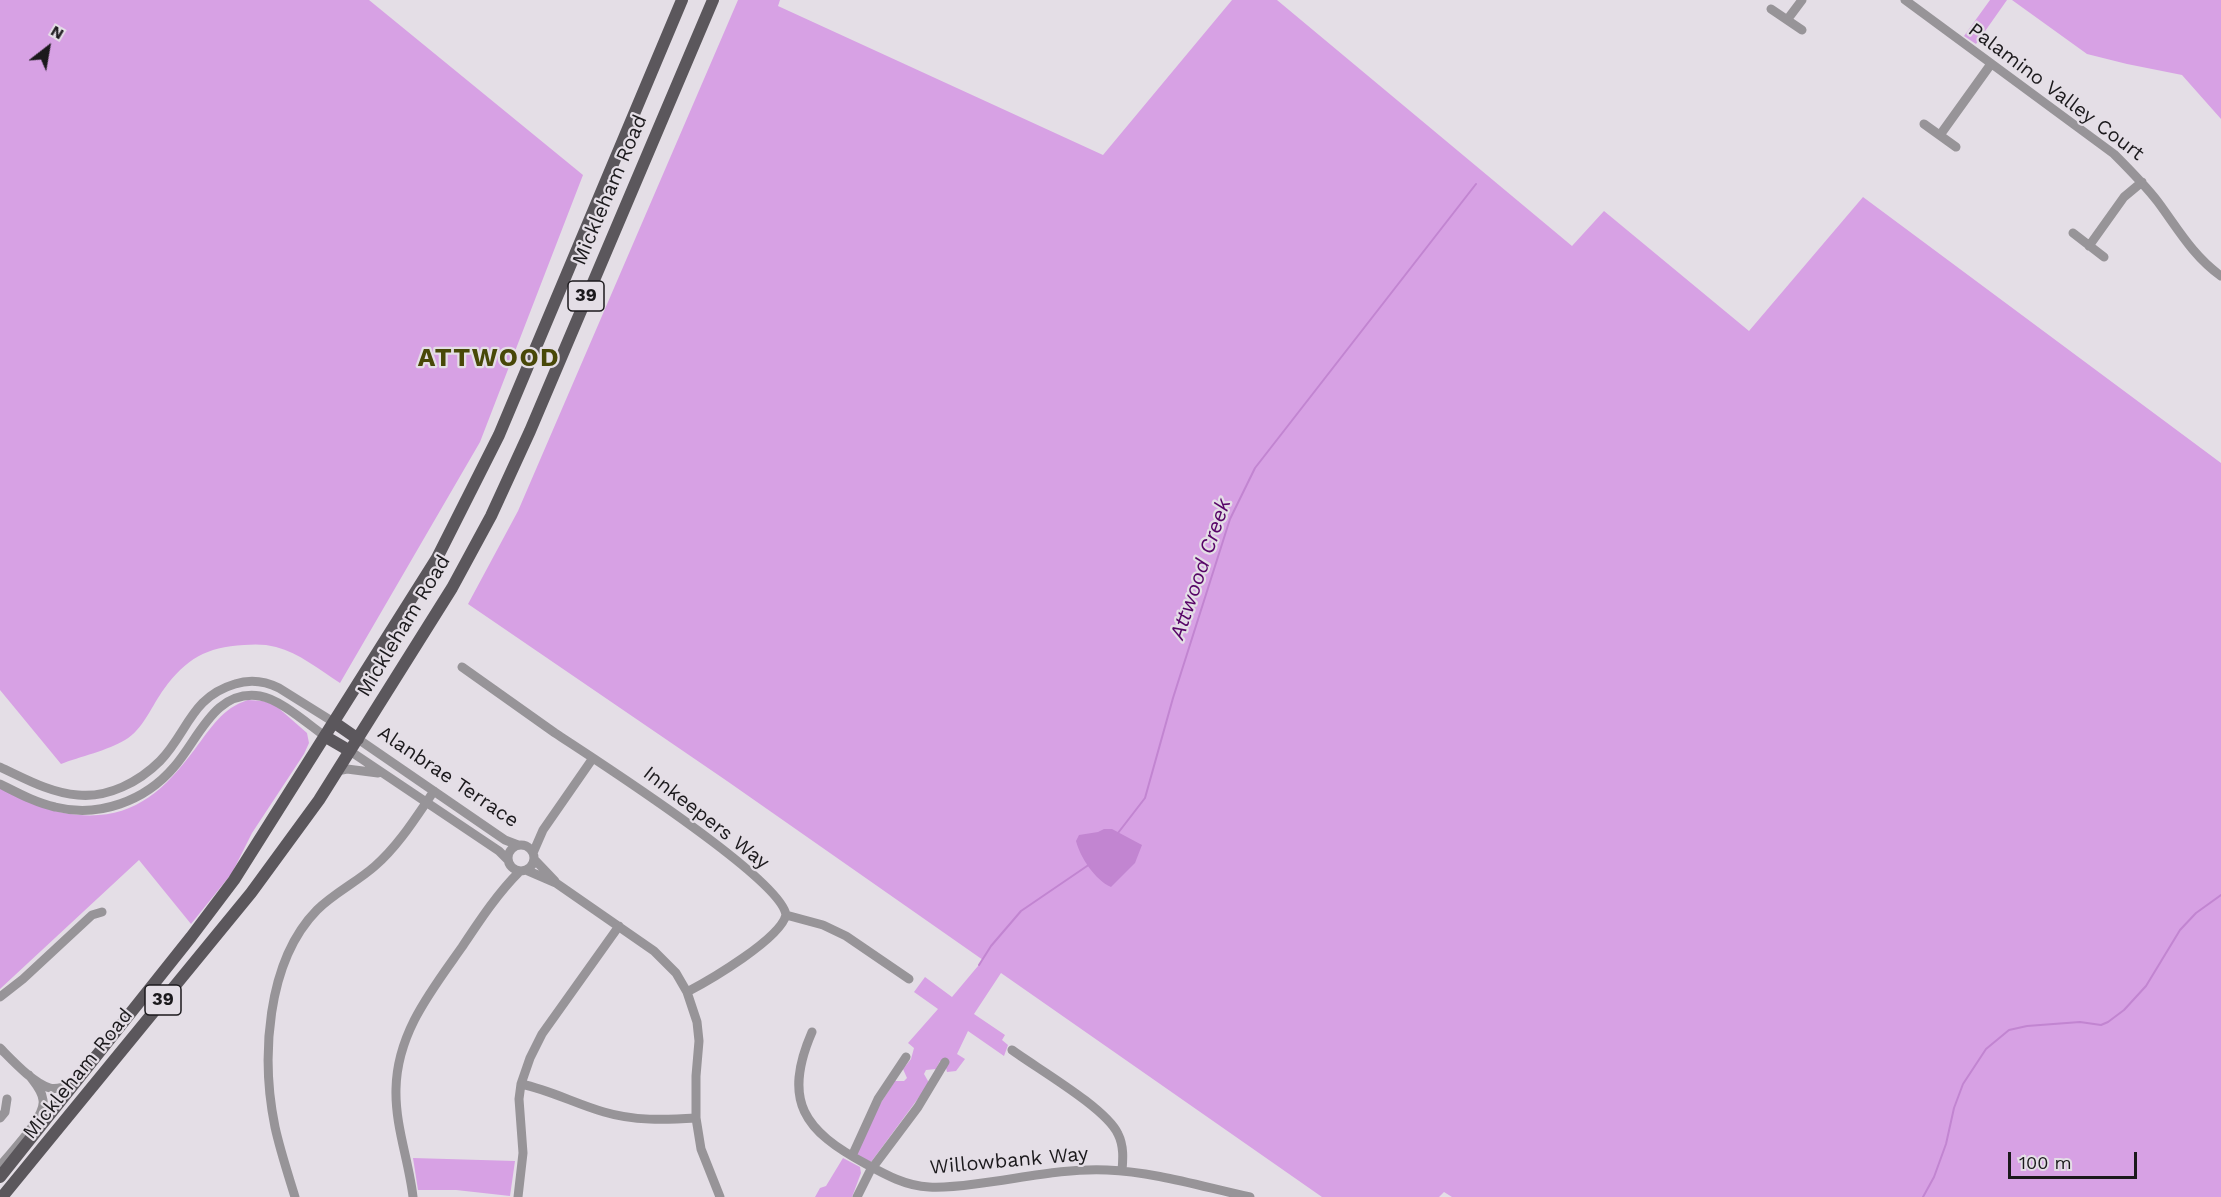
<!DOCTYPE html>
<html>
<head>
<meta charset="utf-8">
<style>
  body { margin:0 }
  #map { position:relative; width:2221px; height:1197px; overflow:hidden; background:#e4dee6; font-family:"Work Sans",sans-serif }
  canvas { display:block }
  .north { position:absolute; left:18px; top:18px; width:60px; height:60px; -webkit-text-stroke:4px #e4dee6; paint-order:stroke; rotate:31deg; font-size:16px; font-weight:700; line-height:24px; text-align:center; color:#1b191c }
  .north::after { content:''; display:block; margin:auto; width:21px; height:27px; background:#1b191c; clip-path:polygon(50% 0,100% 100%,50% 72%,0 100%) }
  .scale { position:absolute; left:2008px; top:1152px; width:129px; height:27px; box-sizing:border-box; border:3px solid #1b191c; border-top:0; padding-left:8px; font-size:18px; line-height:21px; white-space:nowrap; color:#1b191c; -webkit-text-stroke:4px #e4dee6; paint-order:stroke }
</style>
</head>
<body>
<div id="map">
<canvas width="2221" height="1197"></canvas>
<div class="north">N</div>
<div class="scale">100 m</div>
</div>
<script>
const ctx = document.querySelector('canvas').getContext('2d');
ctx.lineJoin = 'round';
function fillPath(path, color) { ctx.fillStyle = color; ctx.fill(path, 'evenodd'); }
function stroke(path, color, width, dash) { ctx.strokeStyle = color; ctx.lineWidth = width; ctx.lineCap = dash ? 'butt' : 'round'; ctx.setLineDash(dash || []); ctx.stroke(path); }
function write(font, color, halo, rows, align = 'center') {
  ctx.font = font + ' "Work Sans",sans-serif'; ctx.lineWidth = 4.5; ctx.setLineDash([]); ctx.textBaseline = 'middle'; ctx.strokeStyle = halo; ctx.fillStyle = color; for (const [text, x, y, turn = 0] of rows) {
    ctx.save(); ctx.translate(x, y); ctx.rotate((+turn || 0) * Math.PI / 180); ctx.textAlign = isNaN(turn) ? turn : align; if (halo) ctx.strokeText(text, 0, 0); ctx.fillText(text, 0, 0); ctx.restore();
  }
}
const green = new Path2D(`
  M0,0H369L583,175L480,442L340,683C320,670 299,653 276,647C266,644 254,644 244,645C206,647 186,659 164,689C152,705 143,730 125,740C109,750 79,757 61,764L0,690Z
  M738,0H780L778,6L1103,155L1232,0H1277L1572,246L1604,211L1749,331L1863,197L2221,463V1197H1452L1444,1192L1439,1197H1322L1001,973L974,1014L1005,1035L1002,1040L1008,1045L1004,1056L968,1031L957,1054L965,1059L956,1071L947,1072L945,1064L940,1061L936,1069L926,1070L924,1074L928,1081V1085L871,1162L857,1155L869,1121L895,1081H904L907,1078L903,1069L911,1059L914,1048L908,1043L938,1009L914,992L925,977L952,997L983,960L727,781L468,604L518,511Z
  M1990,0H2007L1976,44L1964,36Z
  M2012,0H2221V119L2182,75L2127,64L2087,54Z
  M248,700L263,701L275,705L307,733L309,743L304,754L252,833L232,873L191,924L139,860L0,989V787C18,795 46,810 64,813C127,824 160,796 195,749C211,728 222,708 248,700Z
  M413,1158L515,1161L510,1196L456,1190H418Z
  M843,1158L860,1167L861,1173L852,1197H815L820,1188L826,1186Z`);
const water = new Path2D(`
  M1104,829H1112L1142,845L1135,863L1111,887C1095,880 1080,857 1076,841L1079,835L1098,832Z`);
const stream = new Path2D(`
  M1118,833L1145,798L1173,698L1230,519L1255,468L1476,184
  M979,965L991,946L1021,911L1090,864
  M1923,1197L1934,1177L1946,1144L1954,1108L1963,1084L1986,1049L2009,1030L2027,1026L2080,1022L2101,1025L2108,1022L2124,1010L2146,986L2180,930L2196,913L2221,895`);
const minor = new Path2D(`
  M1905,0L2114,154C2130,170 2145,185 2158,202C2178,229 2193,256 2221,276
  M1771,9L1802,30
  M1787,20L1802,0
  M1924,124L1956,147
  M1940,135L1991,64
  M2073,233L2104,257
  M2089,246L2124,197L2142,182
  M462,667C493,689 524,711 555,733C594,759 781,878 786,915
  M358,739L505,840L518,845
  M350,751L499,851L507,859
  M0,767C24,778 50,793 78,795C108,798 139,782 160,761C188,732 191,697 235,684C250,679 265,681 279,688L335,723
  M337,771L347,769L378,773
  M0,784C18,793 36,803 55,807C99,818 145,801 174,767C199,739 214,689 260,696C280,699 309,725 326,737
  M508 858a13 13 0 1 1 26 0a13 13 0 1 1-26 0Z
  M533,853L543,830L593,758
  M534,859L555,881
  M526,870L556,883L654,951L676,973L687,992L697,1022L699,1041L696,1076V1118L701,1149L720,1197
  M786,915L823,925L846,936L909,979
  M687,992C710,980 780,939 786,915
  M0,997L23,979L92,915L102,912
  M812,1032C782,1101 804,1131 866,1164C886,1175 906,1186 929,1187C945,1188 960,1186 975,1184C1018,1179 1063,1168 1107,1170C1155,1172 1203,1187 1250,1197
  M0,1048C12,1060 34,1084 50,1088C58,1090 67,1086 75,1083
  M1012,1050C1038,1069 1106,1108 1118,1134C1124,1146 1123,1159 1122,1171
  M521,1084C550,1090 576,1104 604,1112C634,1121 665,1120 696,1118
  M0,1118L5,1112L7,1099
  M852,1156L878,1099L906,1057
  M0,1166C11,1152 46,1117 43,1100C42,1090 34,1082 29,1075
  M873,1167L918,1107L945,1062
  M295,1197C288,1174 280,1150 275,1127C261,1059 266,962 317,910C334,893 357,882 375,866C399,845 416,817 434,791
  M413,1197C409,1161 395,1126 396,1089C397,1033 431,991 462,947C480,920 497,894 520,871
  M518,1197L523,1153L519,1099L521,1084L530,1058L542,1034L619,926
  M857,1197L872,1167`);
const major = new Path2D(`
  M335,723L358,739
  M326,737L350,751
  M0,1177L191,937L234,880L437,558L499,435L682,0
  M2,1197L251,893L319,800L452,588L491,516L530,431L713,0`);
const shields = [
  [586,296,36],
  [163,1000,36]
];
const shieldNames = [
  ["39",586,296],
  ["39",163,1000]
];
const streetNames = [
  ["Palamino Valley Court",2056,92,37],
  ["Mickleham Road",610,190,-67],
  ["Mickleham Road",404,626,-59],
  ["Alanbrae Terrace",448,777,34],
  ["Innkeepers Way",706,818,38],
  ["Mickleham Road",78,1074,-51],
  ["Willowbank Way",1009,1161,-5]
];
const waterNames = [
  ["Attwood Creek",1201,569,-71]
];
const districtNames = [
  ["ATTWOOD",489,358]
];
fillPath(green, '#d7a1e4');
fillPath(water, '#c285d1');
stroke(stream, '#c285d1', 2);
stroke(minor, '#979498', 9);
stroke(major, '#5b575c', 12);
for (const [x, y, w] of shields) { const box = new Path2D(); box.roundRect(x - w / 2, y - 15, w, 30, 4.5); ctx.fillStyle = '#e4dee6'; ctx.fill(box); stroke(box, '#1b191c', 1.5); }
write('bold 18px', '#1b191c', null, shieldNames);
write('20px', '#1b191c', '#e4dee6', streetNames);
write('italic 21px', '#570567', '#e4dee6', waterNames);
ctx.letterSpacing = '1.5px';
write('bold 26px', '#484808', '#e4dee6', districtNames);
ctx.letterSpacing = '0px';
</script>
</body>
</html>
